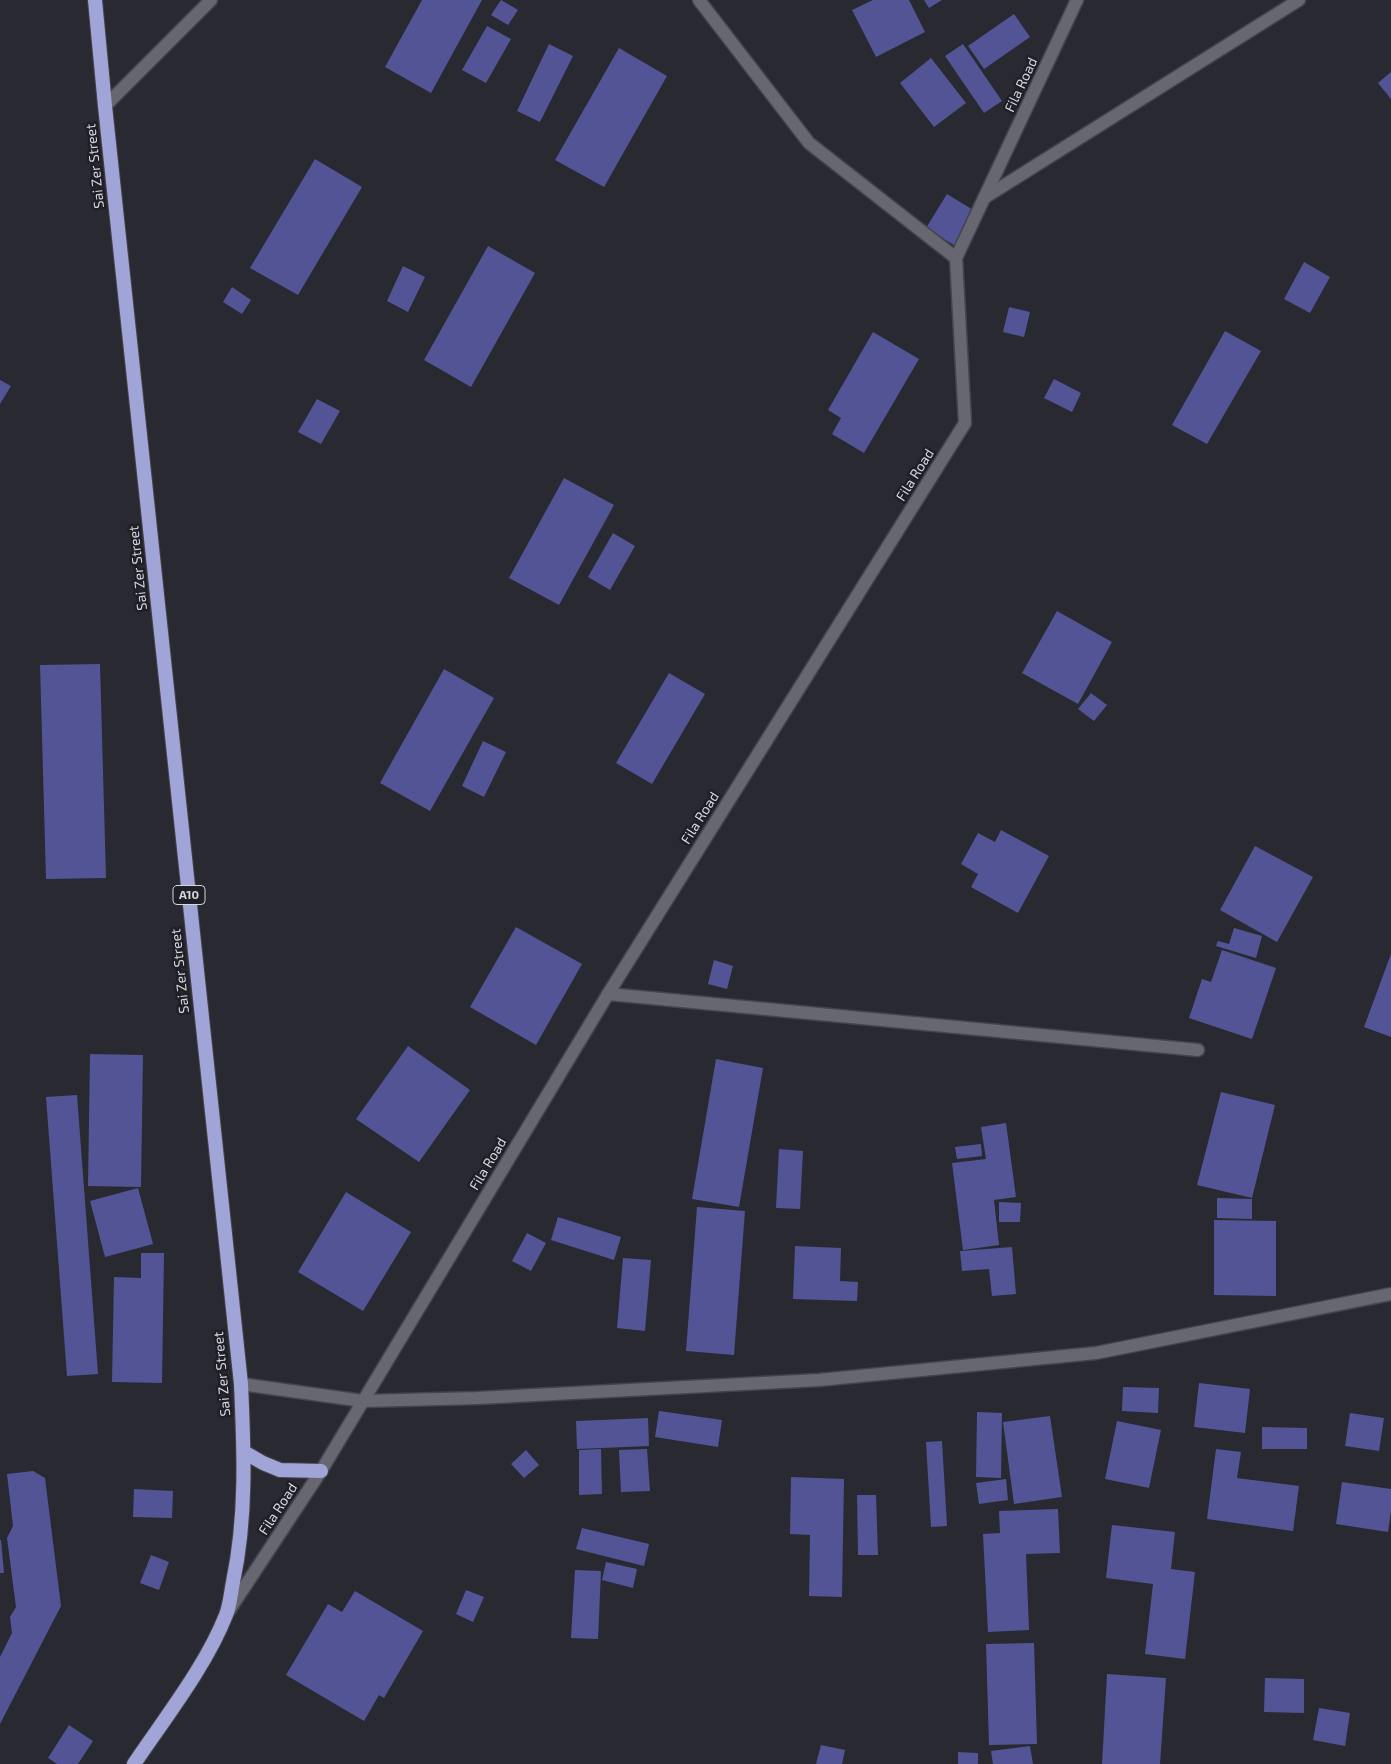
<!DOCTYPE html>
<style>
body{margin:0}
canvas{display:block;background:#282931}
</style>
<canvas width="1391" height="1764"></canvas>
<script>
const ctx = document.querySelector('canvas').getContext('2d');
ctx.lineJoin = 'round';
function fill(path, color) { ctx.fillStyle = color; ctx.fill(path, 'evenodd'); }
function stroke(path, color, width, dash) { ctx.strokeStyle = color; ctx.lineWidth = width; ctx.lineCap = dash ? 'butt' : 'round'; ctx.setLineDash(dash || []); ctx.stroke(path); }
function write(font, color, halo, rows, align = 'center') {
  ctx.font = font + ' "Exo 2",sans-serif'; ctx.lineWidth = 5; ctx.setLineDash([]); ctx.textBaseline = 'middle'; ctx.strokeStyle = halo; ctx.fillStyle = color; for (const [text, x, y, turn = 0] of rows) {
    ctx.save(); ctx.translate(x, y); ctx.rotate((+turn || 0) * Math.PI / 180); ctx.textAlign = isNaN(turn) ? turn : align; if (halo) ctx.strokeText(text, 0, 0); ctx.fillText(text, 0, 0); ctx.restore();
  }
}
const building = new Path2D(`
 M 422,0 L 482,0 L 431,93 L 385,67 Z
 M 501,0 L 518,10 L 508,25 L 491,15 Z
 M 873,0 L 909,0 L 925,32 L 876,57 L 852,10 Z
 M 924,0 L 942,0 L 929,8 Z
 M 1014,14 L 1030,37 L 984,69 L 968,46 Z
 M 487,26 L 511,39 L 486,83 L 462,70 Z
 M 549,44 L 573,56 L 540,122 L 517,111 Z
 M 963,44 L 1002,101 L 984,113 L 945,56 Z
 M 619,48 L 667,76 L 604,187 L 555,160 Z
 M 931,58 L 966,103 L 934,127 L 900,83 Z
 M 1391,72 L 1391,99 L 1378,83 Z
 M 315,159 L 362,187 L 298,295 L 250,268 Z
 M 947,194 L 983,216 L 962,250 L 926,228 Z
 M 488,246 L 535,273 L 471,387 L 424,360 Z
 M 1304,262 L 1330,277 L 1310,313 L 1284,299 Z
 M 403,266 L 425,277 L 408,312 L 387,301 Z
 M 232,287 L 251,300 L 242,314 L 223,302 Z
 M 1009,307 L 1030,312 L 1024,337 L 1003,332 Z
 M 1225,331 L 1261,351 L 1207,444 L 1172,425 Z
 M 873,332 L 919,359 L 864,453 L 832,434 L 841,418 L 828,410 Z
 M 1054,379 L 1081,393 L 1072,412 L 1044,398 Z
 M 0,380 L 11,386 L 0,404 Z
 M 317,399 L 340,411 L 321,444 L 298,432 Z
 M 564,478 L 614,505 L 559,605 L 509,578 Z
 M 613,533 L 635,546 L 610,590 L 588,577 Z
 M 1057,611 L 1112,642 L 1078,704 L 1022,673 Z
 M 100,664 L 106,878 L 46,879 L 40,665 Z
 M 444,669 L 494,698 L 430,811 L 380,783 Z
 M 669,673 L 705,694 L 652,784 L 616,763 Z
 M 1091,693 L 1107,705 L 1094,721 L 1078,709 Z
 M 483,741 L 506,752 L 484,797 L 462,786 Z
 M 1001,830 L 1049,856 L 1018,913 L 971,887 L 978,874 L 961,864 L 978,833 L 995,842 Z
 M 1255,846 L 1313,877 L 1277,942 L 1220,910 Z
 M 516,927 L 582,964 L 536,1045 L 470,1007 Z
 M 1234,928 L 1262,936 L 1256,958 L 1216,946 L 1218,941 L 1229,944 Z
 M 1222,950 L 1276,968 L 1252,1039 L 1189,1018 L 1202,979 L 1211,982 Z
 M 1391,954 L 1391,1037 L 1364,1027 Z
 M 714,960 L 733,966 L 727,989 L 708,984 Z
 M 408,1046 L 470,1090 L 419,1162 L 356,1119 Z
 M 90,1054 L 143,1055 L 141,1187 L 88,1186 Z
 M 716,1059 L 763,1068 L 739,1207 L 692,1199 Z
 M 1221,1092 L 1275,1105 L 1252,1198 L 1197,1185 Z
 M 77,1095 L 98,1374 L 67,1376 L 46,1097 Z
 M 1006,1123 L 1016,1197 L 994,1200 L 999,1245 L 963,1250 L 952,1163 L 986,1159 L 981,1127 Z
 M 981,1144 L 982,1156 L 957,1159 L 955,1147 Z
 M 779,1149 L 803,1151 L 800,1209 L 776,1208 Z
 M 138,1188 L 153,1244 L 105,1257 L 90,1201 Z
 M 346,1192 L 411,1232 L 363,1311 L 298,1272 Z
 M 1217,1198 L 1252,1199 L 1252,1219 L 1217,1218 Z
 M 999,1202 L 1021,1203 L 1020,1222 L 999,1222 Z
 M 697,1207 L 745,1211 L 734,1355 L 686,1351 Z
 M 558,1217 L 621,1237 L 614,1260 L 551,1240 Z
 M 1214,1220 L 1276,1221 L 1276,1296 L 1214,1295 Z
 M 527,1233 L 546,1243 L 531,1271 L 512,1261 Z
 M 795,1246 L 841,1248 L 840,1281 L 858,1282 L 857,1301 L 793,1299 Z
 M 1012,1247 L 1016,1294 L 992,1296 L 989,1269 L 962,1271 L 960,1251 Z
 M 141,1253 L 164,1253 L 162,1383 L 112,1382 L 114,1277 L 141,1278 Z
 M 623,1258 L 651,1260 L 645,1331 L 617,1328 Z
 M 1199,1383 L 1250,1389 L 1245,1433 L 1194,1427 Z
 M 1123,1387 L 1159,1388 L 1158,1413 L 1122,1411 Z
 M 659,1411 L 722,1420 L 718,1447 L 655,1437 Z
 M 977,1412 L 1002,1413 L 1001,1478 L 976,1477 Z
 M 1350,1413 L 1384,1418 L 1379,1451 L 1345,1446 Z
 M 1050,1416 L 1062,1497 L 1014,1504 L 1003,1422 Z
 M 648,1418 L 649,1446 L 577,1449 L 576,1421 Z
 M 1117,1421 L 1161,1430 L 1149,1488 L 1105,1479 Z
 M 1262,1427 L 1307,1428 L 1307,1449 L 1262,1449 Z
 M 942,1441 L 947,1526 L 931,1527 L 926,1442 Z
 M 601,1449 L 602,1494 L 579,1495 L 579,1450 Z
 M 647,1449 L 650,1491 L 621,1492 L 619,1450 Z
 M 1216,1449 L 1241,1452 L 1237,1478 L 1299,1486 L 1293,1531 L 1207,1519 Z
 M 526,1450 L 539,1465 L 524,1478 L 511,1464 Z
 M 33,1471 L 45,1478 L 61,1606 L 0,1724 L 0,1657 L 12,1633 L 10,1617 L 16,1607 L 7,1538 L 13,1526 L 7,1474 Z
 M 791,1477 L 844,1479 L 842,1597 L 809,1596 L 810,1535 L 790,1534 Z
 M 1006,1479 L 1008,1500 L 979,1504 L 976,1483 Z
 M 1342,1482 L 1391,1489 L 1391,1511 L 1388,1532 L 1336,1524 Z
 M 134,1489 L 173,1491 L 172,1518 L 133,1517 Z
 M 857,1495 L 876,1495 L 878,1555 L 858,1555 Z
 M 1058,1509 L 1060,1553 L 1026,1554 L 1029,1630 L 988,1632 L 983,1534 L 1000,1533 L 999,1511 Z
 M 1112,1525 L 1175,1532 L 1171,1569 L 1195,1572 L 1185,1659 L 1145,1654 L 1153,1584 L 1106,1578 Z
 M 582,1528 L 649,1544 L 644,1566 L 576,1549 Z
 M 0,1540 L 1,1540 L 4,1573 L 0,1573 Z
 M 151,1555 L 169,1562 L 159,1590 L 140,1583 Z
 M 606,1562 L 637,1569 L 633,1588 L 602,1580 Z
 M 575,1570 L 601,1571 L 598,1639 L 571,1638 Z
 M 466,1590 L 484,1597 L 473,1622 L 456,1614 Z
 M 355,1591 L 423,1631 L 384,1698 L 379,1695 L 364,1721 L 286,1675 L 328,1604 L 342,1612 Z
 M 1034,1643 L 1037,1744 L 989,1745 L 986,1644 Z
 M 1107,1674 L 1166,1678 L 1160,1764 L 1102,1764 Z
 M 1265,1678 L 1304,1679 L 1304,1713 L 1264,1712 Z
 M 1319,1708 L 1350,1713 L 1345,1746 L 1313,1740 Z
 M 69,1725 L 93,1741 L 78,1764 L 57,1764 L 48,1758 Z
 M 821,1745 L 845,1750 L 842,1764 L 816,1764 Z
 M 1030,1746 L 1033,1764 L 993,1764 L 991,1751 Z
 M 958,1752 L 978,1753 L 978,1764 L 958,1764 Z`);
const minor = new Path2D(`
 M 699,0 L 809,143 L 956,258
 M 105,106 L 211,0
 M 984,198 L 1299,0
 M 608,994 L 1198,1050
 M 241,1384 L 363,1401 L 478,1398 L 819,1380 L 1096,1353 L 1391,1294`);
const tertiary = new Path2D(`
 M 228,1612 L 321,1471 L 608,994 L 965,423 L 956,258 L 1077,0`);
const trunk = new Path2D(`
 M 95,0 L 105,106 L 241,1384 C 244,1450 247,1516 233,1582 C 231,1592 230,1605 226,1615 C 206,1666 165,1718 134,1764
 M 244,1452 L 263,1463 L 280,1470 L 321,1471`);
const shields = [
 [189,895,32]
];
const shieldNames = [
 ["A10",189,895]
];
const streetNames = [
 ["Fila Road",1021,85,-65],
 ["Sai Zer Street",95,166,-96],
 ["Fila Road",915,475,-58],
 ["Sai Zer Street",138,568,-96],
 ["Fila Road",700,818,-58],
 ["Sai Zer Street",180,971,-96],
 ["Fila Road",488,1164,-59],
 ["Sai Zer Street",222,1374,-95],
 ["Fila Road",278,1509,-57]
];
fill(building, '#525495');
stroke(minor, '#44444c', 15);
stroke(tertiary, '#44444c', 15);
stroke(trunk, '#44444c', 16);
stroke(minor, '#666771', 12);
stroke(tertiary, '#666771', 12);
stroke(trunk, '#a1a4d6', 14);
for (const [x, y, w] of shields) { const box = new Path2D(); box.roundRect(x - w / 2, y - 9.5, w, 19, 4); ctx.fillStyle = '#1e1f27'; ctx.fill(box); stroke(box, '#d6d7dd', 1); }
write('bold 12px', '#d6d7dd', null, shieldNames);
write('14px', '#d6d7dd', '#1e1f27', streetNames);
</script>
